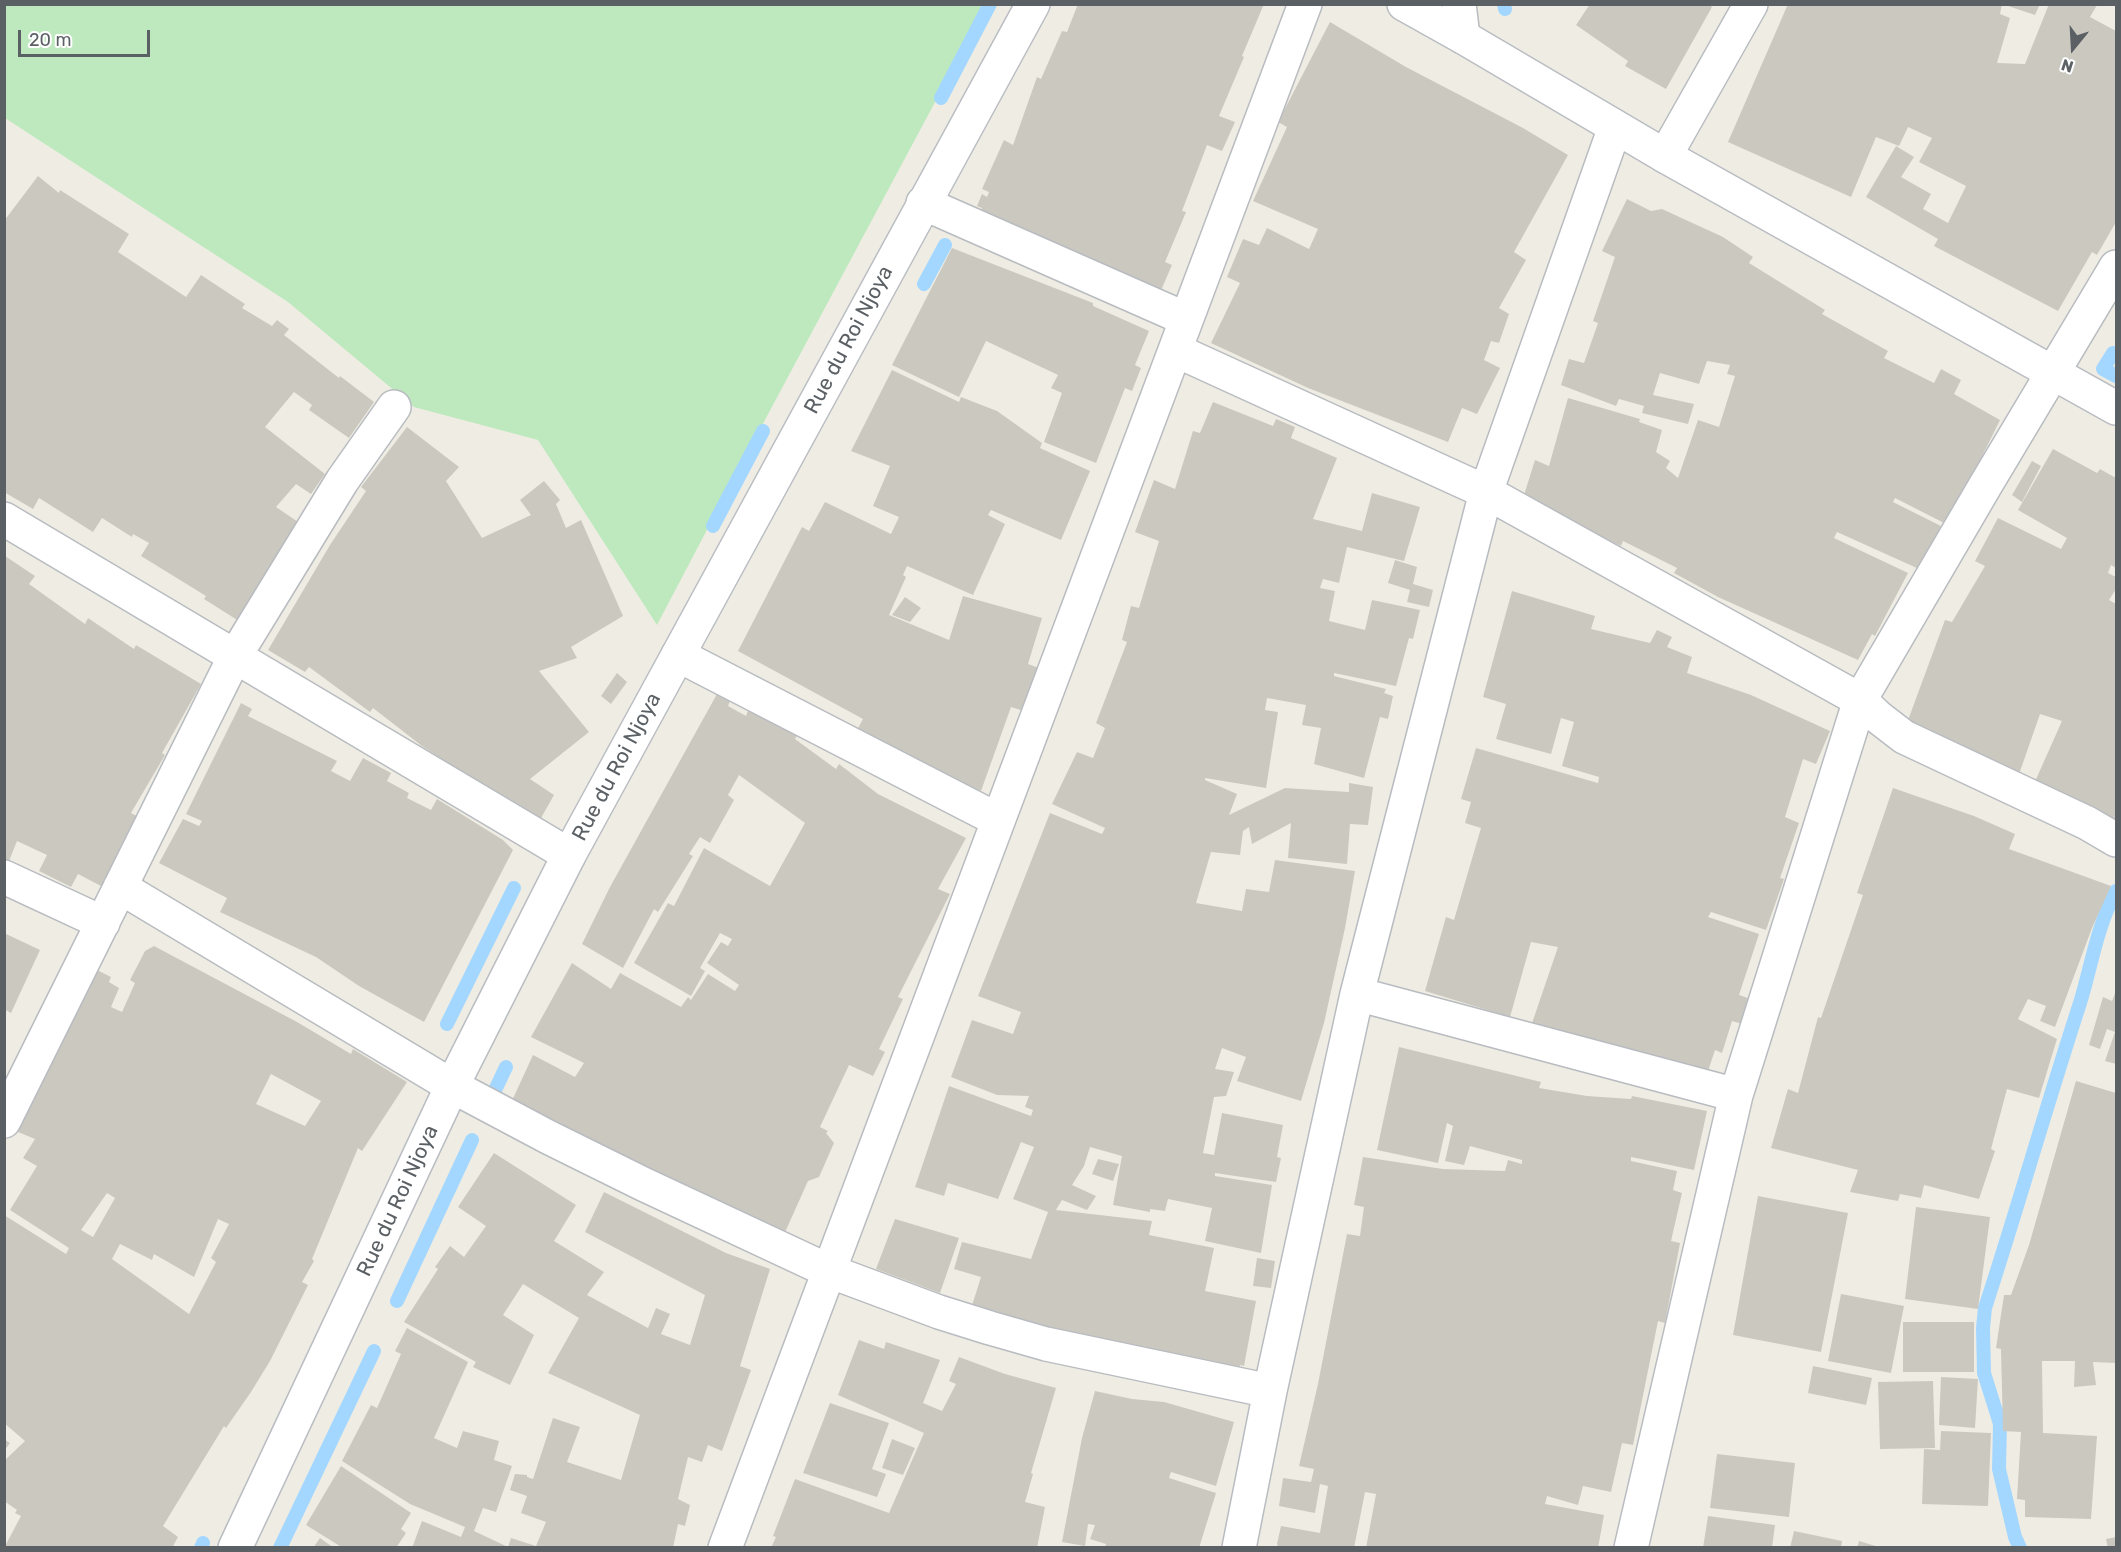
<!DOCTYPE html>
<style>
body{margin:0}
#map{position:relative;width:2121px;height:1552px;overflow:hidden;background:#efede3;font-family:Rubik,sans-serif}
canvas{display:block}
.frame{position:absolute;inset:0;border:6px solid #5b6065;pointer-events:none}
.north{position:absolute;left:2043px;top:18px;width:60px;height:60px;-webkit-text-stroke:4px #fff;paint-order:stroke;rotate:198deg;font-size:16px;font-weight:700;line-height:24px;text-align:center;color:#5b6065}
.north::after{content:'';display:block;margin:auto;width:21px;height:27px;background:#5b6065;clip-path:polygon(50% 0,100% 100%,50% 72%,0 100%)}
.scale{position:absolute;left:18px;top:30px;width:132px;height:27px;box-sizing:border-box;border:3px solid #5b6065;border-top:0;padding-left:8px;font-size:18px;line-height:21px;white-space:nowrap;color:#5b6065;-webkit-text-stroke:4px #fff;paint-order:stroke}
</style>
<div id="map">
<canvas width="2121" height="1552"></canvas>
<div class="frame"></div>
<div class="north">N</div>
<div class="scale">20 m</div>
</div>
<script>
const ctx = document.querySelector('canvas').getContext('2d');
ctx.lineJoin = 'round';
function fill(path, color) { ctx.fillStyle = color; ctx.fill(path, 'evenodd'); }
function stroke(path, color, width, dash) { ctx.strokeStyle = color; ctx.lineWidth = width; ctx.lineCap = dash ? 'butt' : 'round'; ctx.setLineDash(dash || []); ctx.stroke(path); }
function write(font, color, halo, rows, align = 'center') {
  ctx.font = font + ' Rubik,sans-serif'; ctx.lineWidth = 4.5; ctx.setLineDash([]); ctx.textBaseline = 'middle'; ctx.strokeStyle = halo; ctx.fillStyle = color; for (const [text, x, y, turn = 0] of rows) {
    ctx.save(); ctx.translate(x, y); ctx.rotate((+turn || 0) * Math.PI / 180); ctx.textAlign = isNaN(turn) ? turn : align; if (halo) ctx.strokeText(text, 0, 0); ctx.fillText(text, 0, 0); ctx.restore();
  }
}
const green = new Path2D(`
 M 4,5 L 987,5 L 751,446 L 657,625 L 538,440 L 414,407 L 288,302 L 5,118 Z`);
const stream = new Path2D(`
 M 1504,4 L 1505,9
 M 941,98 L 990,4
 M 924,284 L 945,245
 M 2113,353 L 2103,369 L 2116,376
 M 713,526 L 763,431
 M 447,1024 L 514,888
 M 488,1105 L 506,1067
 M 397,1301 L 472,1140
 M 201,1548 L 203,1543
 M 280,1548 L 374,1351
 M 2020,1548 L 2015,1537 L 1999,1469 L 2000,1424 L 1984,1373 L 1983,1328 L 1985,1308 C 2018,1207 2047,1104 2080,1003 C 2092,964 2096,929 2116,891`);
const building = new Path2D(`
 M 1078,4 L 1264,4 L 1242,56 L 1244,57 L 1219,116 L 1235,122 L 1222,151 L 1207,145 L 1182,211 L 1186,212 L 1165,262 L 1172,265 L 1159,295 L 980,213 L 982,208 L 977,206 L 982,194 L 987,197 L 989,192 L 982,189 L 1004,140 L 1013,145 L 1037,77 L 1041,79 L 1062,31 L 1067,32 Z
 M 1590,4 L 1708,4 L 1712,7 L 1666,89 L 1625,66 L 1628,61 L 1576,25 Z
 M 1788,4 L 2002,4 L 2000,14 L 2010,18 L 1997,63 L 2025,64 L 2049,4 L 2097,5 L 2090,17 L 2116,31 L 2116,222 L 2097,255 L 2092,252 L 2058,311 L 1934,246 L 1938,239 L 1866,197 L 1896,146 L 1914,157 L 1901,177 L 1931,194 L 1923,209 L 1948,223 L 1966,186 L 1919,162 L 1932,138 L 1908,127 L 1899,146 L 1876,137 L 1851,197 L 1728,142 Z
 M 2002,4 L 2040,4 L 2035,15 Z
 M 1330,22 L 1406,67 L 1523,128 L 1568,155 L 1514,252 L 1526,260 L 1499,308 L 1509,314 L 1499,343 L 1491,341 L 1484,360 L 1500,368 L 1477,414 L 1462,408 L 1448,442 L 1308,388 L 1211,343 L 1240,283 L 1227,277 L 1243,239 L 1259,245 L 1267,228 L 1309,249 L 1318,229 L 1253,201 L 1287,127 L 1278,122 Z
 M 38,176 L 59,193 L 60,190 L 129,234 L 118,252 L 186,297 L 201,275 L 245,304 L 242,308 L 272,326 L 277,320 L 289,329 L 284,335 L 339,378 L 340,376 L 374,402 L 349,438 L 309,410 L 312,405 L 294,392 L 265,427 L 325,474 L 311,494 L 296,484 L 276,507 L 304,526 L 242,623 L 204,599 L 206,596 L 141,556 L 149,543 L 133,534 L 132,537 L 102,518 L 93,532 L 39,498 L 33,509 L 4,492 L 4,221 Z
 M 1627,199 L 1651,211 L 1662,209 L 1723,237 L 1753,257 L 1749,263 L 1825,310 L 1822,314 L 1888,351 L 1884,358 L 1934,383 L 1941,369 L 1961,380 L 1954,394 L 2000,420 L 1948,525 L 1895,498 L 1893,502 L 1941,526 L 1919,569 L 1837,532 L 1834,538 L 1908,573 L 1875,636 L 1872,634 L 1858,660 L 1718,597 L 1674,573 L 1677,568 L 1623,541 L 1621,546 L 1539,510 L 1524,495 L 1535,460 L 1549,466 L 1568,398 L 1640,419 L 1639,422 L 1662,430 L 1656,452 L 1670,461 L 1666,468 L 1678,478 L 1698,420 L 1719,427 L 1735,376 L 1727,374 L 1730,365 L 1707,361 L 1699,384 L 1660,373 L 1653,395 L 1694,404 L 1688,424 L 1642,413 L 1644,406 L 1619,399 L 1616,406 L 1561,385 L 1569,359 L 1584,363 L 1598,323 L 1593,321 L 1615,257 L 1602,251 Z
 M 952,248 L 1093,303 L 1093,306 L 1149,331 L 1135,365 L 1141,368 L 1132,391 L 1125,388 L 1096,463 L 1044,442 L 1062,393 L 1051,388 L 1058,375 L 986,341 L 959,397 L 892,365 Z
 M 892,370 L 959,402 L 961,397 L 997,411 L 1042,443 L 1040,448 L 1090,471 L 1061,540 L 991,510 L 988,515 L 1005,524 L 973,595 L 907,566 L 903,575 L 906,577 L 889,615 L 949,640 L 963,596 L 1042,618 L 1028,664 L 1047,671 L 1030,713 L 1011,707 L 981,791 L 909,763 L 856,732 L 863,719 L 738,651 L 802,527 L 809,531 L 825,502 L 891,534 L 899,517 L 873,506 L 890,466 L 851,451 Z
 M 1213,402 L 1273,426 L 1276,419 L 1295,427 L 1291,438 L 1337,458 L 1313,519 L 1362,531 L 1372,493 L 1420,507 L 1404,561 L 1347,547 L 1339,583 L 1323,579 L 1320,588 L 1335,591 L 1329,621 L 1365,630 L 1372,600 L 1420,610 L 1413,639 L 1409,638 L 1396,686 L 1334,673 L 1334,676 L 1386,689 L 1384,693 L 1393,696 L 1388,719 L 1380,717 L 1364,778 L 1314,764 L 1321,728 L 1302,725 L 1306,705 L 1267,698 L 1265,710 L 1278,712 L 1266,788 L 1205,778 L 1205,780 L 1237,794 L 1229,815 L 1285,788 L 1349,792 L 1349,783 L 1373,787 L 1368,825 L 1350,824 L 1347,864 L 1288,858 L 1291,823 L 1252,844 L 1249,827 L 1243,831 L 1240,855 L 1211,852 L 1196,903 L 1242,911 L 1246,889 L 1269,892 L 1275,860 L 1355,871 L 1345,928 L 1324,1023 L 1301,1101 L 1237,1081 L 1246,1057 L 1222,1048 L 1215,1069 L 1234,1072 L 1226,1096 L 1214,1097 L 1203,1153 L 1214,1155 L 1222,1113 L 1283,1125 L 1277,1157 L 1281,1158 L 1276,1182 L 1215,1173 L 1215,1176 L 1272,1185 L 1261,1253 L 1205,1241 L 1212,1208 L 1168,1199 L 1165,1211 L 1150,1209 L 1150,1212 L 1113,1205 L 1122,1156 L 1090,1147 L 1084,1166 L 1072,1185 L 1096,1196 L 1087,1210 L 1062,1200 L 1056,1210 L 1152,1221 L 1149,1235 L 1214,1248 L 1205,1291 L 1256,1301 L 1244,1366 L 1240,1365 L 1239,1372 L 1145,1354 L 1146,1347 L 1015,1326 L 969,1315 L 981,1277 L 954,1269 L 962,1242 L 1031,1259 L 1048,1212 L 1013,1199 L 1034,1147 L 1021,1142 L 998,1199 L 948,1183 L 944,1196 L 915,1187 L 949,1086 L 1031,1116 L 1033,1110 L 1025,1107 L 1029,1096 L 997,1095 L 951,1077 L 972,1020 L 1013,1034 L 1021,1012 L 978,996 L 1050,813 L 1102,834 L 1105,828 L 1052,804 L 1077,752 L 1093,758 L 1105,728 L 1096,723 L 1127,642 L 1122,640 L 1131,606 L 1139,608 L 1159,541 L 1135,532 L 1154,480 L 1175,489 L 1193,431 L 1200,433 Z
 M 407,427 L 459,467 L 446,481 L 482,538 L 531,515 L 520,500 L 544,481 L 560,500 L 556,504 L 566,528 L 581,520 L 623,616 L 571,647 L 577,658 L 539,671 L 589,732 L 530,779 L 554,795 L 541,818 L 484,784 L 482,786 L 422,746 L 373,708 L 370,712 L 309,667 L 305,672 L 268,650 L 330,545 L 366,491 L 361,487 Z
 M 2053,449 L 2097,473 L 2100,469 L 2116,478 L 2116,568 L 2111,565 L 2108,573 L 2116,577 L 2116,589 L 2109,600 L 2116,604 L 2116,822 L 2033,786 L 2062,721 L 2040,714 L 2017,780 L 1904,731 L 1945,620 L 1952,622 L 1985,566 L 1975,561 L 1998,518 L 2061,549 L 2067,538 L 2018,510 Z
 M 2032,461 L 2041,466 L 2022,502 L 2012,495 Z
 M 5,556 L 35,576 L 29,584 L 85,624 L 88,618 L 134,649 L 136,645 L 201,684 L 162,753 L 165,755 L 131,813 L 141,818 L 103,887 L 78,874 L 71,887 L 39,871 L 47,855 L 17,841 L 9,861 L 5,860 Z
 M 1395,560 L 1417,567 L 1413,584 L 1433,590 L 1429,607 L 1407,602 L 1410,590 L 1388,583 Z
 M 1512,591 L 1595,616 L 1591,629 L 1650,643 L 1657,630 L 1672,637 L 1667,647 L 1692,657 L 1687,673 L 1751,695 L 1830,731 L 1816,764 L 1803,759 L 1785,817 L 1799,823 L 1780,878 L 1784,879 L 1766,930 L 1711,912 L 1708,917 L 1759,934 L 1739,995 L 1757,1001 L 1749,1026 L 1732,1021 L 1722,1053 L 1715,1050 L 1706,1077 L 1530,1029 L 1558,947 L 1531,942 L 1510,1017 L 1425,991 L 1446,917 L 1454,920 L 1481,828 L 1465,823 L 1471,802 L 1461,799 L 1476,748 L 1598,783 L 1599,777 L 1562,766 L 1574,722 L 1561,718 L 1551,754 L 1496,739 L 1506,704 L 1483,697 Z
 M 905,597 L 921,608 L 910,622 L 892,615 Z
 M 617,673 L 627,682 L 611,704 L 601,696 Z
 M 717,694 L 730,701 L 728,706 L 746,716 L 749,708 L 798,734 L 795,739 L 836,769 L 839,764 L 878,794 L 966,838 L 938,889 L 950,894 L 898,997 L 903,999 L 879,1049 L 885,1052 L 873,1076 L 849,1065 L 820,1127 L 828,1131 L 826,1133 L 834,1143 L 819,1177 L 808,1181 L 782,1239 L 510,1105 L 533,1055 L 575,1077 L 584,1063 L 531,1037 L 572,963 L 611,989 L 620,973 L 681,1007 L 688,997 L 691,1000 L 708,974 L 735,991 L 739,985 L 707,963 L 721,942 L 728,946 L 732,939 L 720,933 L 700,968 L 705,971 L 691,996 L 634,963 L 668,903 L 674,906 L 704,848 L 770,886 L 805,823 L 739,775 L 728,795 L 734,800 L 710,843 L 700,837 L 689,854 L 693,856 L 658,912 L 654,909 L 623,968 L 582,944 L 610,887 Z
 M 241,703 L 252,709 L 248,716 L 337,761 L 331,771 L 350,781 L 363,758 L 391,773 L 387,781 L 409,793 L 407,798 L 431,810 L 437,799 L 503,840 L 513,850 L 424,1022 L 359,986 L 316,957 L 220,912 L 227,898 L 159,863 L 183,819 L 199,826 L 202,821 L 186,814 Z
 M 1893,788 L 1974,816 L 2015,834 L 2009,849 L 2111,886 L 2092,928 L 2055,1027 L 2040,1021 L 2046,1006 L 2028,999 L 2018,1019 L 2057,1039 L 2039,1098 L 2007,1089 L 1991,1149 L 1995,1151 L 1979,1199 L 1924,1185 L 1921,1198 L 1900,1194 L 1898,1201 L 1850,1192 L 1858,1170 L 1771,1148 L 1788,1089 L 1798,1093 L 1818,1017 L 1821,1018 L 1863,895 L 1857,893 Z
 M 4,933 L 40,950 L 11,1013 L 4,1009 Z
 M 154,946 L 297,1022 L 351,1054 L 353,1049 L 407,1082 L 362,1151 L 358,1148 L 312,1259 L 314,1261 L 302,1282 L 308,1285 L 270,1361 L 251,1392 L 226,1428 L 224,1426 L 163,1526 L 178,1537 L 172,1548 L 4,1548 L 21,1516 L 15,1513 L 17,1510 L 4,1501 L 4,1461 L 25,1441 L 4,1423 L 4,1215 L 66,1254 L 69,1248 L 10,1210 L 37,1166 L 23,1158 L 35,1139 L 18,1132 L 51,1058 L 54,1059 L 97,970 L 111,977 L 109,982 L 119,988 L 111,1007 L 122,1012 L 135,983 L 130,980 L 145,951 ZM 271,1074 L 321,1101 L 305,1126 L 256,1104 ZM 107,1193 L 115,1198 L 93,1237 L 81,1230 ZM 218,1219 L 229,1224 L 211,1258 L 216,1262 L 189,1314 L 112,1259 L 120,1244 L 152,1260 L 154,1254 L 194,1277 Z
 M 2116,991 L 2116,1064 L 2105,1061 L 2115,1032 L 2107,1029 L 2100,1049 L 2089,1045 L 2103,997 L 2112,1001 Z
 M 1399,1047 L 1541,1082 L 1539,1088 L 1587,1096 L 1631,1099 L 1632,1096 L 1707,1111 L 1694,1170 L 1631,1157 L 1631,1161 L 1677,1171 L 1673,1190 L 1682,1193 L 1671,1241 L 1680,1243 L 1665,1323 L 1658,1321 L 1633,1445 L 1622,1443 L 1611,1492 L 1583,1486 L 1578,1505 L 1547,1496 L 1545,1504 L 1604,1515 L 1598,1548 L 1366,1548 L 1376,1494 L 1365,1492 L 1354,1548 L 1279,1548 L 1277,1544 L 1281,1526 L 1320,1533 L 1328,1486 L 1320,1484 L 1315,1513 L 1279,1506 L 1283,1478 L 1311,1482 L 1314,1469 L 1299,1466 L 1318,1384 L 1347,1234 L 1360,1236 L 1364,1207 L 1354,1205 L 1363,1157 L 1443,1169 L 1505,1171 L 1508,1160 L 1522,1164 L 1522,1160 L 1470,1146 L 1464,1165 L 1445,1161 L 1453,1126 L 1447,1123 L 1438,1163 L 1377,1150 Z
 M 2076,1081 L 2116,1093 L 2116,1363 L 2093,1362 L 2096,1385 L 2074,1387 L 2075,1361 L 2042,1361 L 2043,1433 L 2097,1436 L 2091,1519 L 2025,1517 L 2025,1500 L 2017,1499 L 2021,1432 L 2003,1431 L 2001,1349 L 1996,1348 L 2004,1295 L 2011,1295 L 2029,1245 Z
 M 494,1153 L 576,1205 L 554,1241 L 604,1272 L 587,1295 L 648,1328 L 656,1308 L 670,1314 L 661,1334 L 690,1345 L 705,1295 L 585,1232 L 604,1192 L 726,1253 L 770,1269 L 740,1366 L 751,1370 L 722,1451 L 708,1445 L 702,1462 L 688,1457 L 678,1499 L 690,1505 L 685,1526 L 678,1524 L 673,1548 L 412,1548 L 422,1521 L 461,1537 L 465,1527 L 410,1504 L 342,1461 L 371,1405 L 377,1408 L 401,1354 L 395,1351 L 407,1328 L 468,1362 L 434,1438 L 457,1448 L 463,1431 L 499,1441 L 494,1460 L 512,1466 L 496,1512 L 483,1508 L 474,1531 L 508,1547 L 511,1538 L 536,1546 L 546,1522 L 521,1513 L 527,1496 L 510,1490 L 515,1474 L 527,1475 L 527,1477 L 533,1479 L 553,1418 L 580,1427 L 567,1462 L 621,1480 L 640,1415 L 548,1373 L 579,1318 L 523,1284 L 503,1315 L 534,1335 L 510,1385 L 473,1367 L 476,1362 L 404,1322 L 438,1269 L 435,1267 L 450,1246 L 464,1257 L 486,1226 L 458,1207 Z
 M 1098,1159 L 1119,1164 L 1113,1181 L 1092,1174 Z
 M 1758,1196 L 1848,1213 L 1821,1352 L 1733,1335 Z
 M 1916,1207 L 1990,1217 L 1978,1309 L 1905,1299 Z
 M 895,1219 L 959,1238 L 940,1293 L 876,1269 Z
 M 1257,1258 L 1275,1261 L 1271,1288 L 1253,1286 Z
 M 1841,1294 L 1904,1306 L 1891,1373 L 1828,1361 Z
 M 1903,1322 L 1974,1322 L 1974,1372 L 1903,1372 Z
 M 859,1340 L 884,1349 L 886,1342 L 940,1360 L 923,1403 L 942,1411 L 956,1384 L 949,1381 L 959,1357 L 1005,1374 L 1056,1388 L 1031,1473 L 1033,1474 L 1025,1502 L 1045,1507 L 1037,1548 L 771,1548 L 776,1537 L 773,1536 L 795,1479 L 889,1513 L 924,1433 L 838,1395 Z
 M 1813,1366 L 1872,1378 L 1866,1405 L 1808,1393 Z
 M 1941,1377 L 1978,1379 L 1975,1428 L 1939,1425 Z
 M 1933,1381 L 1935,1448 L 1880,1449 L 1878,1382 Z
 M 1095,1391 L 1132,1399 L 1164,1402 L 1234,1422 L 1216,1486 L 1171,1472 L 1169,1478 L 1216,1493 L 1199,1548 L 1105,1548 L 1106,1544 L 1090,1539 L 1095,1525 L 1088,1524 L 1085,1546 L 1062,1542 L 1082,1438 Z
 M 830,1403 L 889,1423 L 872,1469 L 886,1474 L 877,1497 L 803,1473 Z
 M 1941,1431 L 1991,1433 L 1988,1506 L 1922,1504 L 1924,1449 L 1940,1450 Z
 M 4,1439 L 10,1443 L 4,1451 Z
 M 892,1439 L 915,1448 L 903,1475 L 882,1468 Z
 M 1717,1454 L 1795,1463 L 1789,1517 L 1710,1508 Z
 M 341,1466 L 411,1513 L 401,1529 L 406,1533 L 396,1548 L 343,1548 L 306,1525 Z
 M 1708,1516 L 1775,1525 L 1772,1548 L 1703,1548 Z
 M 1794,1531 L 1842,1541 L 1841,1548 L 1790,1548 Z
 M 2116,1537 L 2116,1548 L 2108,1548 L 2106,1539 Z
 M 320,1538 L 334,1548 L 313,1548 Z
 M 1859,1541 L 1879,1547 L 1879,1548 L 1857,1548 Z`);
const minor = new Path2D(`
 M 1459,4 L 1463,37
 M 1665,156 L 1751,4
 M 923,203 L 1186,319
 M 1175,350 L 1486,492 L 1860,700 L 1878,717 L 1904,737 L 2087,823 L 2116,840
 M 4,519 L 569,855
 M 678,655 L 998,820
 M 4,877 L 103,923
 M 120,887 L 452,1086 L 548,1137 L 643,1184 L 829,1271 L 939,1312 L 990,1328 L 1046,1344 L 1270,1391
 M 1357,994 L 1736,1095
 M 4,1121 L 235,656 L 342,481 L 394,407
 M 725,1548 L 1305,4
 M 1239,1548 L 1270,1391 L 1357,994 L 1486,492 L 1615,127
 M 1631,1548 L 1736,1095 L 1860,700 L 1985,486 L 2116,267`);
const secondary = new Path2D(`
 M 1404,4 L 1463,37 L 1665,156 L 2116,408
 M 235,1548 L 452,1086 L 569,855 L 1033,4`);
const streetNames = [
 ["Rue du Roi Njoya",849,340,-62],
 ["Rue du Roi Njoya",617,767,-62],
 ["Rue du Roi Njoya",398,1201,-65]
];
fill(green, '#bee9be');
stroke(stream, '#a4d7ff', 14);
fill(building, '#cbc8c0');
stroke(minor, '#b8bcc1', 36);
stroke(secondary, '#b9bdc3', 36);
stroke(minor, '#fff', 33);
stroke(secondary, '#fff', 33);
write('21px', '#5b6065', '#fff', streetNames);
</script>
